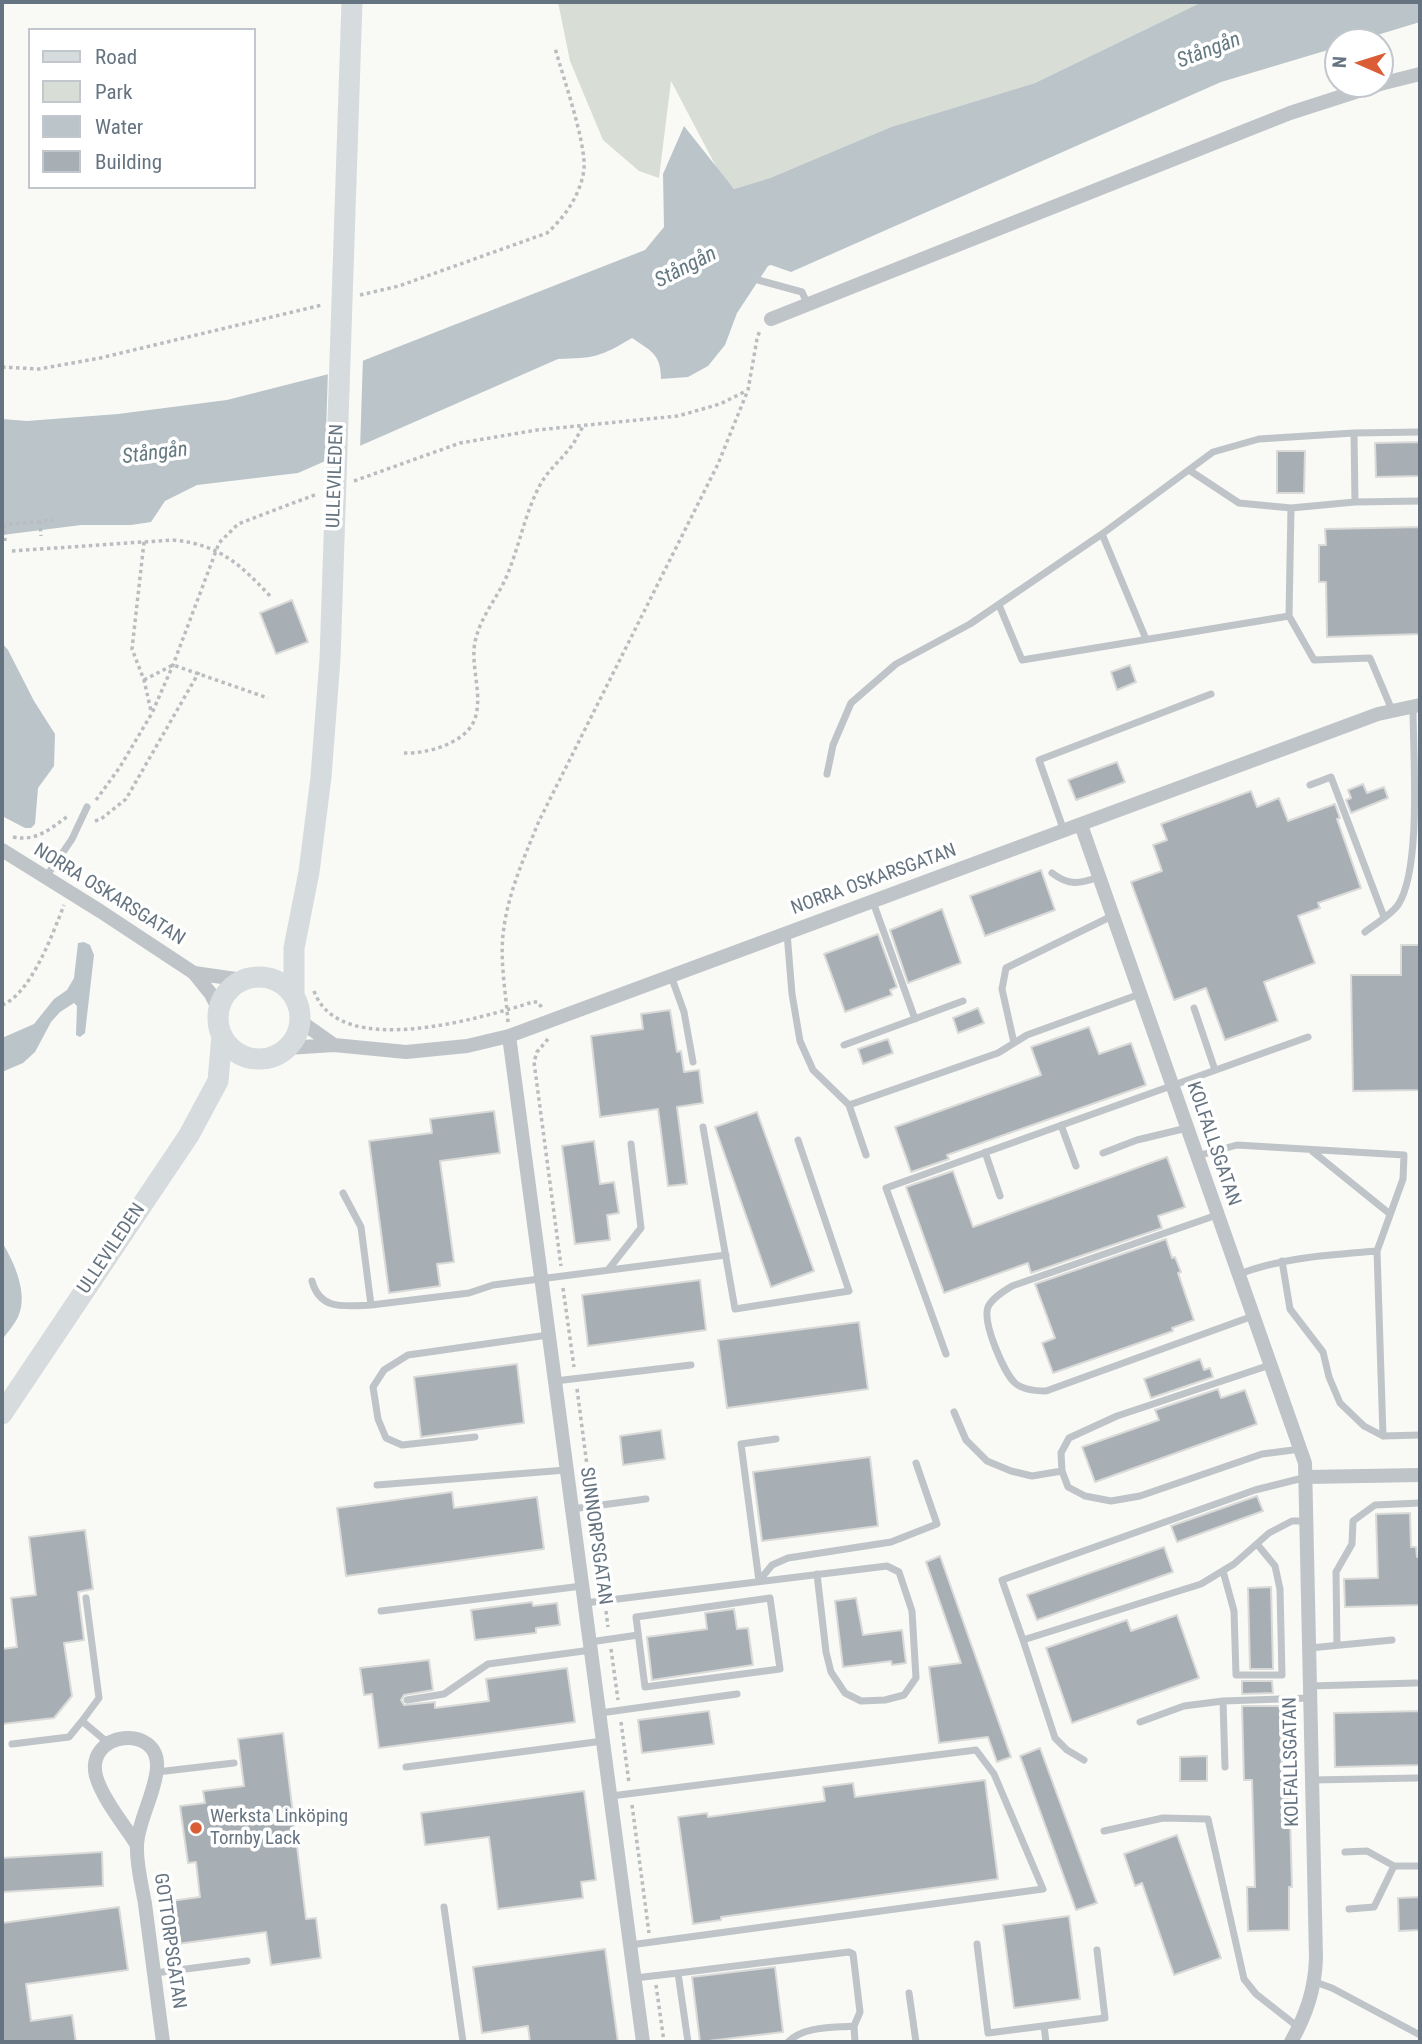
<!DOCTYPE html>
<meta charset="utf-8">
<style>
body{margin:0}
#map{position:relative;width:1422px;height:2044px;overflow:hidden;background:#f9f9f6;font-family:"Roboto Condensed",sans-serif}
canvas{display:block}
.frame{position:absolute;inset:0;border:4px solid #657480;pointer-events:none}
.legend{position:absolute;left:28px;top:28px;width:228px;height:161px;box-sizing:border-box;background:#fff;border:2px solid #c1c7cc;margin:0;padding:9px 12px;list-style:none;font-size:21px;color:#657480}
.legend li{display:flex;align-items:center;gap:14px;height:35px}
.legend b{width:35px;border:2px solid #c1c7cc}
.north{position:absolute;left:1324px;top:28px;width:70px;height:70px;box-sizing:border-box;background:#fff;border:2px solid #c1c7cc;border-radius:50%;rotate:273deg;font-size:19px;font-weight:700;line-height:28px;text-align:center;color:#657480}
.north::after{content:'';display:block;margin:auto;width:24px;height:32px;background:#da5d35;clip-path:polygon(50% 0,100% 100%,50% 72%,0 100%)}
</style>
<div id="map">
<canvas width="1422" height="2044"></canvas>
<div class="frame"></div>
<ul class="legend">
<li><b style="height:9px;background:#d6dbde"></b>Road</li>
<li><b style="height:19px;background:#d8ddd6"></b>Park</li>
<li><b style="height:19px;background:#bac4c9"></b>Water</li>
<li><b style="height:19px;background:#a7afb5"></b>Building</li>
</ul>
<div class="north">N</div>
</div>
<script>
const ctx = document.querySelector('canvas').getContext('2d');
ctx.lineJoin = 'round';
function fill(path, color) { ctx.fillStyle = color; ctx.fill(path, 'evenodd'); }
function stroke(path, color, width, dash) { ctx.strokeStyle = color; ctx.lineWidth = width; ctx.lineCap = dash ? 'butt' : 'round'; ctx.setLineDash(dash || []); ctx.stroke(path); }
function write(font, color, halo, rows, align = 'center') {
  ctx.font = font + ' "Roboto Condensed",sans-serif'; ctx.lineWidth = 7; ctx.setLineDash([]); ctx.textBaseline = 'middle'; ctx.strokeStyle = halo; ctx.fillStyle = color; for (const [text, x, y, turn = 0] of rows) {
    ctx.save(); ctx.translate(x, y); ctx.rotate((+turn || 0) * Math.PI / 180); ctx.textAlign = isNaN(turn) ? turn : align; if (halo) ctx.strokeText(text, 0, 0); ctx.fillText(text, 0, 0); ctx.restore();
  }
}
const green = new Path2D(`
 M 558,2 L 1202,2 L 1035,83 L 891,127 L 770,178 L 734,189 L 720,174 L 671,81 L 659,178 L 639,171 L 603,140 L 570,61 Z`);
const water = new Path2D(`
 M 1202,2 L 1420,2 L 1420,22 L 1354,42 L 1338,42 L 1338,47 L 1221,82 L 791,272 L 771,265 L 768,266 L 737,313 L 725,345 L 708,366 L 688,377 L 661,379 C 661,354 651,351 632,338 C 600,357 595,358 558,359 L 298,473 L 197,485 L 165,501 L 151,522 L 131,525 L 81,525 L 2,535 L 2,419 L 27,421 L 118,414 L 227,400 L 329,374 L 645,250 L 664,227 L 663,174 L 684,126 L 734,189 L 770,178 L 891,127 L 1035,83 Z
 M 2,643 L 8,650 L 34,701 L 55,734 L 54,766 L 38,788 L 35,824 L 31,828 L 25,828 L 2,816 Z
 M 84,942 L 90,945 L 94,955 L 85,1033 L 80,1037 L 76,1035 L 77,1006 L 74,1003 L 60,1012 L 51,1022 L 35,1052 L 23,1063 L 2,1072 L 2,1038 L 34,1024 L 54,999 L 67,990 L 74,978 L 78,943 Z
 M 2,1242 C 14,1262 29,1294 18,1317 C 14,1325 7,1333 2,1340 Z`);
const pier = new Path2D(`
 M 363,357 L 360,450 L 325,465 L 328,370 Z`);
const building = new Path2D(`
 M 1420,442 L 1420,476 L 1376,477 L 1375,443 Z
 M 1277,451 L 1305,451 L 1304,493 L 1277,493 Z
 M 1420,527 L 1420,634 L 1327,637 L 1326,582 L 1319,582 L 1319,545 L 1326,545 L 1325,529 Z
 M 292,600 L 308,642 L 276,654 L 260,613 Z
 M 1130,665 L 1136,682 L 1117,690 L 1111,672 Z
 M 1117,762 L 1125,782 L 1076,800 L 1068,780 Z
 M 1363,784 L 1367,793 L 1384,787 L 1388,798 L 1351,813 L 1346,800 L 1351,798 L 1348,790 Z
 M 1251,791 L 1257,807 L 1279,798 L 1288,821 L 1335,804 L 1340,818 L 1337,819 L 1361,888 L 1318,903 L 1320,908 L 1298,916 L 1315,963 L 1264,982 L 1278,1021 L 1225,1040 L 1206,988 L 1174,1000 L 1131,882 L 1162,871 L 1153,845 L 1167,840 L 1161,824 Z
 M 1041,870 L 1055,910 L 985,936 L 970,896 Z
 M 942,909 L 961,963 L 908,983 L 890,930 Z
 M 878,934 L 897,987 L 890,990 L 892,995 L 845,1012 L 824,954 Z
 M 1401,945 L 1420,945 L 1420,1090 L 1353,1091 L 1351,975 L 1401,975 Z
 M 978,1008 L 984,1023 L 958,1033 L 953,1018 Z
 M 670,1010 L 677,1052 L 681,1051 L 684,1072 L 699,1070 L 703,1103 L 677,1107 L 687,1184 L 668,1186 L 658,1109 L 600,1117 L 591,1036 L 643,1029 L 641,1014 Z
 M 1089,1027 L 1099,1054 L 1131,1043 L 1146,1085 L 947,1155 L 949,1159 L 911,1172 L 895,1127 L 1041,1075 L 1031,1047 Z
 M 888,1039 L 893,1053 L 863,1064 L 858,1049 Z
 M 494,1111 L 500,1153 L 440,1161 L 454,1262 L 437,1264 L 440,1286 L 389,1293 L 369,1141 L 432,1133 L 430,1119 Z
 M 757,1112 L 814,1271 L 771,1287 L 715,1127 Z
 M 594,1141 L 600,1184 L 614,1182 L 619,1213 L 607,1215 L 610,1240 L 575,1244 L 562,1146 Z
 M 1167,1157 L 1185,1207 L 1158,1216 L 1162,1228 L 1031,1273 L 1028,1263 L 944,1293 L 906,1187 L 953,1171 L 973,1227 Z
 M 1166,1239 L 1172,1258 L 1175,1257 L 1181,1272 L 1178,1273 L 1194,1320 L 1172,1328 L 1173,1331 L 1053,1373 L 1042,1343 L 1055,1338 L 1035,1284 Z
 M 700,1280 L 706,1330 L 588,1346 L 582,1295 Z
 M 859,1322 L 868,1389 L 727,1408 L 718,1340 Z
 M 1200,1359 L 1204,1370 L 1210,1368 L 1213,1377 L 1151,1398 L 1144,1379 Z
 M 517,1364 L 524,1423 L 421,1437 L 414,1377 Z
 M 1218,1389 L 1221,1398 L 1245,1390 L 1257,1424 L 1095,1482 L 1082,1447 L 1159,1420 L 1155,1410 Z
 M 661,1430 L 665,1459 L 623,1465 L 620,1436 Z
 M 870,1457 L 878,1526 L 762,1541 L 753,1472 Z
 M 452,1492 L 454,1508 L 537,1497 L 544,1549 L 346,1576 L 337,1508 Z
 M 1257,1496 L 1263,1511 L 1177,1542 L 1171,1526 Z
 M 1410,1513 L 1411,1547 L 1416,1547 L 1417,1557 L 1420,1557 L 1420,1605 L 1345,1607 L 1344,1579 L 1378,1578 L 1376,1514 Z
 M 85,1530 L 93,1589 L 78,1592 L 84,1640 L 64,1643 L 72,1696 L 54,1718 L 2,1724 L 2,1649 L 17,1647 L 11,1598 L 36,1595 L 29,1537 Z
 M 1164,1547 L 1173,1572 L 1037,1620 L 1027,1595 Z
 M 940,1556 L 1011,1757 L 997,1762 L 988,1737 L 939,1743 L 929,1667 L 961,1663 L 926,1562 Z
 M 1271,1587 L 1273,1669 L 1250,1669 L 1248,1588 Z
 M 856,1598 L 863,1635 L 902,1630 L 906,1663 L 892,1665 L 891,1661 L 843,1667 L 835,1601 Z
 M 532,1602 L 533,1606 L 557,1603 L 560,1625 L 536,1628 L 536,1633 L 475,1640 L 471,1610 Z
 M 734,1609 L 737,1629 L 748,1628 L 753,1665 L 652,1680 L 647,1637 L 707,1629 L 705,1613 Z
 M 1177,1615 L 1199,1678 L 1072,1723 L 1046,1648 L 1127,1620 L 1131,1631 Z
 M 429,1660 L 433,1690 L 404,1695 L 401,1700 L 404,1705 L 435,1702 L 435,1708 L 489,1701 L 486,1679 L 567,1668 L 575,1722 L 379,1748 L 372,1694 L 364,1695 L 360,1668 Z
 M 1242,1681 L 1272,1681 L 1273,1693 L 1242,1694 Z
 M 1242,1706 L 1280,1706 L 1282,1779 L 1289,1779 L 1292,1887 L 1289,1887 L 1289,1930 L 1248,1931 L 1247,1887 L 1255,1887 L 1252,1780 L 1244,1780 Z
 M 709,1711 L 714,1744 L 642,1753 L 638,1720 Z
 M 1420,1711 L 1420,1765 L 1335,1767 L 1334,1713 Z
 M 283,1733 L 306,1919 L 316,1918 L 321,1958 L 271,1965 L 266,1932 L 177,1944 L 171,1901 L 200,1897 L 196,1862 L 188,1863 L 180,1806 L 205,1803 L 203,1791 L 244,1786 L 238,1739 Z
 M 1040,1748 L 1097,1903 L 1076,1910 L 1020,1756 Z
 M 1207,1756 L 1207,1781 L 1180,1781 L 1180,1757 Z
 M 985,1780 L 998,1879 L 721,1917 L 721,1920 L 693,1924 L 678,1817 L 707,1813 L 708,1817 L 825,1801 L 823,1787 L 853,1783 L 855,1797 Z
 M 584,1791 L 596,1880 L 581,1882 L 583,1898 L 498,1909 L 489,1837 L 425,1845 L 421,1813 Z
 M 1177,1835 L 1221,1958 L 1174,1975 L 1142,1883 L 1135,1886 L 1124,1854 Z
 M 102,1852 L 103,1886 L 2,1892 L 2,1858 Z
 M 1420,1897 L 1420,1930 L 1399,1931 L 1398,1898 Z
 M 119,1907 L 128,1970 L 26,1984 L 31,2021 L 72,2015 L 76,2042 L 2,2042 L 2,1923 Z
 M 1069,1916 L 1080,1999 L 1014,2008 L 1003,1925 Z
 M 605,1949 L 618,2042 L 530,2042 L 528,2026 L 482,2033 L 473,1967 Z
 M 775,1967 L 783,2032 L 700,2042 L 692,1977 Z`);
const path = new Path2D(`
 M 360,295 L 399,286 L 547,233 C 565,217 581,194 584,169 C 586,142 563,77 555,48
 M 2,367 L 39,369 L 100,358 L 322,305
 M 354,481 L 460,443 L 537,430 L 678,416 L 720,404 L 746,391
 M 40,521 L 41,536
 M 4,524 L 5,541
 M 2,525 L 53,520
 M 144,542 L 132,649 L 144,680 L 151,711
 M 12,551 L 172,540 C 219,544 240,564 271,597
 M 144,680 L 173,665 L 268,698
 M 404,753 C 426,754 464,744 474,721 C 484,697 470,667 475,642 C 480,618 495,601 505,580 C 519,549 524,515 540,485 C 548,470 561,460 570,448 C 576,441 579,432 584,425
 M 96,800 L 120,767 L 152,713 L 173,665 L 219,543 L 238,524 L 317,494
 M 95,821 L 101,819 L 126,799 L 199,672
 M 13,837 C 36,842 50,829 68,816
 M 314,991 C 339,1061 481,1018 533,1002 L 538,1002 L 542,1008
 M 2,1005 C 31,994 53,933 64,905
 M 508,1022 C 506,994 500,963 503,935 C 507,895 524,858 539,821 L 718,464 L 748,390 L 757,339 L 760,330
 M 548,1039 L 537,1052 L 534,1062 L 561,1266
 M 563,1288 L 574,1367
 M 577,1389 L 591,1496
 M 593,1517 L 603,1589
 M 606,1611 L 608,1627
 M 611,1649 L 618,1700
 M 621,1722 L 629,1783
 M 632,1805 L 649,1933
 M 656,1985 L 664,2042`);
const lane = new Path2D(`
 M 758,280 L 802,292 L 808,305
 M 1420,432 L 1354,433 L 1355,502 L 1420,501
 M 1189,470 L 1239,503 L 1291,508
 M 1102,534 L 1146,639
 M 999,605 L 1022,660 L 1289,616 L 1291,508 L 1355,502
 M 1289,616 L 1314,660 L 1370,658 L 1392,710
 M 827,774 L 833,745 L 851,703 L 896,664 L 970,624 L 1102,534 L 1213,452 L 1259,439 L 1354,433
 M 1310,785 L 1331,777 L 1384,917
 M 1064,831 L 1039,760 L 1211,694
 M 1052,873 C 1069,886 1079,884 1099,877
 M 46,877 L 72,839 L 87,807
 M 873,902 L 915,1019
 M 1365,932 C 1375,924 1391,915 1398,905 C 1422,869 1413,753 1413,706
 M 787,933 L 792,994 L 800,1041 L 813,1070 L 849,1105 L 866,1155
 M 671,976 L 684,1012 L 693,1062
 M 1194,1008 L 1215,1070
 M 1014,1043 L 1002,989 L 1006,968 L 1112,916
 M 844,1045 L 963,1001
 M 849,1105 L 998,1053 L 1027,1035 L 1140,994
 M 1061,1125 L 1076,1166
 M 703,1127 L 735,1309 L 849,1291 L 798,1140
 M 1312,1151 L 1390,1214
 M 985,1152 L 1000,1196
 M 1103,1153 L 1137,1140 L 1187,1128
 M 1197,1156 L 1237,1145 L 1404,1155 L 1403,1179 L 1377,1251
 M 343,1193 L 361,1227 L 371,1305 L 469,1293 L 493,1285 L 726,1255
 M 1217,1215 L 1012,1286 C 1004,1291 992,1298 988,1307 C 982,1322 1004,1373 1015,1383 C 1023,1390 1036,1391 1046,1391 L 1253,1316
 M 1282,1261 L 1290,1309 L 1323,1352 L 1329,1377 L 1340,1403 L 1364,1426 L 1383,1436
 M 608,1270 L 641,1228 L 631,1144
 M 1239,1274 C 1284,1257 1329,1255 1377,1251 L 1383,1436 L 1420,1435
 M 312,1281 C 320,1311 345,1306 371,1305
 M 946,1354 L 886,1188 L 1308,1037
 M 1270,1365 L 1117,1416 L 1069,1438 L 1061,1453 L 1062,1471 L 1068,1487 L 1085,1496 L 1111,1501 L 1140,1496 L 1262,1454 L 1301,1449
 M 555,1381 L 691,1365
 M 954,1412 L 966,1440 L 987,1461 L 1011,1471 L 1032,1476 L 1062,1471
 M 475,1437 L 402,1445 L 386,1438 L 378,1419 L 373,1387 L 384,1370 L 408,1355 L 548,1335
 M 1307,1477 L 1255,1490 L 1002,1580 L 1023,1640 L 1201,1584 L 1234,1564 L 1269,1533 L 1292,1521 L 1307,1521
 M 377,1485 L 566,1470
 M 572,1509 L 646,1499
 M 1223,1571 L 1234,1611 L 1236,1675 L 1282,1675 L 1280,1589 L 1275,1566 L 1257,1544
 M 759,1581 L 772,1565 L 788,1558 L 891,1542 L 937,1524 L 916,1463
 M 759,1581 L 741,1444 L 776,1439
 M 770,1598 L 780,1669 L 645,1687 L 636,1617 Z
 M 585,1603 L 887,1566 L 899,1572 L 912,1611 L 916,1678 L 904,1695 L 885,1700 L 861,1701 L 845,1693 L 831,1672 L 826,1652 L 817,1574
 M 381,1611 L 582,1586
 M 1023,1640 L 1055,1738 L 1067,1750 L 1084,1760
 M 590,1642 L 638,1635
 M 1337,1645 L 1336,1572 L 1352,1544 L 1353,1521 L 1375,1505 L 1420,1503
 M 1310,1648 L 1392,1640
 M 1310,1686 L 1416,1683
 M 407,1700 L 444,1694 L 488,1664 L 591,1650
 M 600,1713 L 737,1694
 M 82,1721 L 99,1698 L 86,1598
 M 1140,1722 L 1184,1706 L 1223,1701
 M 12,1744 L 69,1737 L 82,1721 L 107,1742
 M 406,1767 L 603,1741
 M 1225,1767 L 1223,1701 L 1310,1698
 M 157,1772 L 234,1763
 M 1312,1780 L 1417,1778
 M 611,1796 L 976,1750 L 994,1774 L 1043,1889 L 630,1945
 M 1104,1831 L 1163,1818 L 1208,1819 L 1244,1979 L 1256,1994 L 1298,2027
 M 1345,1852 L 1367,1851 L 1394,1866 L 1420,1866
 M 444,1907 L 463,2042
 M 1349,1909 L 1374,1907 L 1394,1866
 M 977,1944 L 988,2033 L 1105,2018 L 1097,1950
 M 155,1973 L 247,1961
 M 678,1973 L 849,1952 L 853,1954 L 854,1962 L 860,2012 L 854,2026
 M 635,1978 L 678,1973 L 688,2042
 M 1315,1982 L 1332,1988 L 1420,2035
 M 909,1993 L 916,2042
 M 1044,2026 L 1046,2042
 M 788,2042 C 804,2026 832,2028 854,2026 L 855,2042`);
const street = new Path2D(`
 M 1380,84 L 1420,74
 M 771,319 L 1290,113 L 1380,84
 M 1081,825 L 1305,1463 L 1316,1958 C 1315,1990 1306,2015 1291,2042
 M 2,850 L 100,911 L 194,973 L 211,994 L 219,1010
 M 194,973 L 243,980
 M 300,1021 L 334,1045
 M 509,1036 L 643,2042
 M 287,1048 L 334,1045 L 406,1052 L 467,1046 L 509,1036 L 1378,714 L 1420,705
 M 1307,1477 L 1420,1475
 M 137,1845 C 125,1826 102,1798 96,1776 C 85,1731 160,1723 157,1768 C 155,1794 138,1821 137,1845 C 136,1864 142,1886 145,1904 C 151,1950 157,1996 163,2042`);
const secondary = new Path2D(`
 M218 1018a41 41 0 1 1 82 0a41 41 0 1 1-82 0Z
 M 294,997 L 294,948 L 309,872 L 321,777 L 330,659 L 352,2
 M 2,1414 L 189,1135 L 218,1081 L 222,1035`);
const markers = [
 [196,1828,7,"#da5d35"]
];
const streetNames = [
 ["ULLEVILEDEN",336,476,-88],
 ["NORRA OSKARSGATAN",874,880,-20],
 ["NORRA OSKARSGATAN",109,895,32],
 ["KOLFALLSGATAN",1213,1144,71],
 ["ULLEVILEDEN",112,1249,-56],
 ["SUNNORPSGATAN",595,1536,82],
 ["KOLFALLSGATAN",1292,1762,-91],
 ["GOTTORPSGATAN",169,1941,82]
];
const poiNames = [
 ["Werksta Linköping",210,1817],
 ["Tornby Lack",210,1839]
];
const waterNames = [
 ["Stångån",1209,51,-21],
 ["Stångån",686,268,-27],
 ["Stångån",155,454,-7]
];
fill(green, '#d8ddd6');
fill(water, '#bac4c9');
fill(pier, '#f9f9f6');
fill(building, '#a7afb5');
stroke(building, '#dadad8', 2);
stroke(path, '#babdc0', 3.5, [3.5, 3.5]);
stroke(lane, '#bfc4c8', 7);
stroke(street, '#bfc4c8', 14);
stroke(secondary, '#d6dbde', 21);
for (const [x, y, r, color] of markers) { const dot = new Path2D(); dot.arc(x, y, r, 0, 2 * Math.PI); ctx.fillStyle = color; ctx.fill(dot); stroke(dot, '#fff', 2.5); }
write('19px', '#657480', '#fff', streetNames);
write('19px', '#657480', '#fff', poiNames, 'left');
write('italic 21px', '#657981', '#fff', waterNames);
</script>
